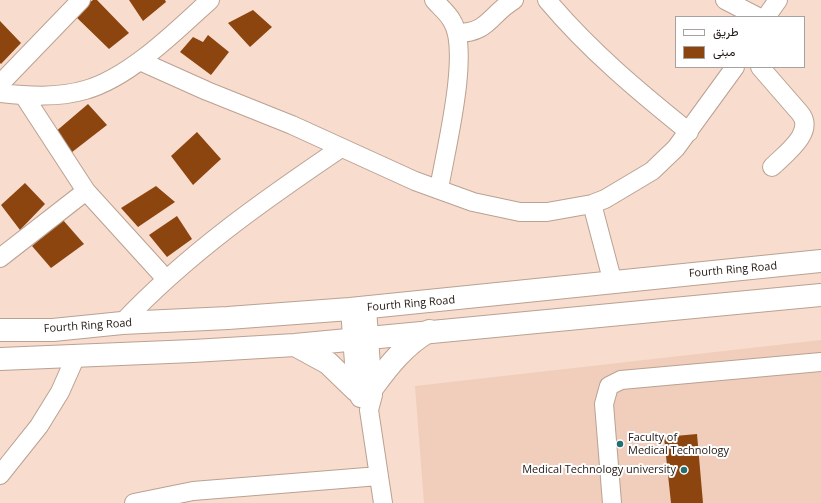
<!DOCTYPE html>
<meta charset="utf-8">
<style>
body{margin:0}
#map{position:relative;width:821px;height:503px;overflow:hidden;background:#f8dccd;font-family:"Open Sans",Vazirmatn,sans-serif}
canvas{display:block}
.legend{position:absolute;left:675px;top:16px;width:130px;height:52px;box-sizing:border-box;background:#fff;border:1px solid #a6a2a0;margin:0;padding:5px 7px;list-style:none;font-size:12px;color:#211712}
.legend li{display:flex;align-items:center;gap:8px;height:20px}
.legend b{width:20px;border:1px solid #a6a2a0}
</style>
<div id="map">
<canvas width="821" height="503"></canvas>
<ul class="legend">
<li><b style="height:5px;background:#fff"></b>طريق</li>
<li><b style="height:11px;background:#8c450e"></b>مبنى</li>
</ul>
</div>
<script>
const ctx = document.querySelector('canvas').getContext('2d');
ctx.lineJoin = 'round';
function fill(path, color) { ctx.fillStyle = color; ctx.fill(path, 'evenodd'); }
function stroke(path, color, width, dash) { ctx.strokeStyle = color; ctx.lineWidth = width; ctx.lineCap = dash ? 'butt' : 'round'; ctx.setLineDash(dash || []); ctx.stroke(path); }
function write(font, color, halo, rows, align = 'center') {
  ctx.font = font + ' "Open Sans",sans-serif'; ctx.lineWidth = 4; ctx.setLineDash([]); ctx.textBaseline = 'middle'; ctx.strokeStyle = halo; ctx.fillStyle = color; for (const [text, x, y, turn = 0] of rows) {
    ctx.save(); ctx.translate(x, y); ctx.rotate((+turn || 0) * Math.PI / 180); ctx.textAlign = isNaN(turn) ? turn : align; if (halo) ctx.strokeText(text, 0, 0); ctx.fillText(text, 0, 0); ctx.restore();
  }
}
const built = new Path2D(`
 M 821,340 L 821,503 L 424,503 L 415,386 Z`);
const building = new Path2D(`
 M 93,0 L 97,0 L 129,33 L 109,49 L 73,14 Z
 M 129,0 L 165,0 L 166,2 L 143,21 Z
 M 253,10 L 272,27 L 250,47 L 228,23 Z
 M 0,21 L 21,43 L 1,64 L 0,63 Z
 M 208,35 L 229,52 L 211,75 L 180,52 L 193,37 L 203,42 Z
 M 88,104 L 107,125 L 67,156 L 54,133 Z
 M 197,132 L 221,159 L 193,185 L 171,156 Z
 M 25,183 L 45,204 L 20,230 L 1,205 Z
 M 156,186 L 175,202 L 138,227 L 121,208 Z
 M 177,216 L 192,239 L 167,257 L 149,235 Z
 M 63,220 L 84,244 L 51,268 L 32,246 Z
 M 697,434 L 703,503 L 671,503 L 664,437 Z`);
const minor = new Path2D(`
 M 434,0 C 440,7 448,13 452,21 C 471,51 445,152 439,189
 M 547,0 C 589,50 638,91 689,132
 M 725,0 L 758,17
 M 766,17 L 778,0
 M 457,33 C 489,33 490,14 514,0
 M 140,61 L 207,91 L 292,125 L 415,181 L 473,202 L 520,212 L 547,212 L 592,204 L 605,199 L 652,171 L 676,148 L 735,67
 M 760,67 L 800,113 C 816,132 785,154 772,167
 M 0,84 L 81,0
 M 0,93 C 28,96 58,98 85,90 C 129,78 176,31 210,0
 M 24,96 L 86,191 L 166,279
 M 592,204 L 613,283
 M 0,258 L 86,191
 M 367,308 L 373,395 L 369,410 L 383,503
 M 350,309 L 356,390 L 360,398
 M 122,323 C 187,254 264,200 341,148
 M 0,475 L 39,426 L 60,392 L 76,356
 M 134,503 L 193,491 L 379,476
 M 612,503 L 604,404 L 609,386 L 621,380 L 821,362`);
const major = new Path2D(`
 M 0,330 L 53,330 L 122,323 L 228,318 L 350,309 L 821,261
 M 295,345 L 328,363 L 356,390
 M 0,359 L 193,351 L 295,345 L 821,295
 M 373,387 C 389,365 405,345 429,331`);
const markers = [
 [620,444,4,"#236f74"],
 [684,470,4,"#236f74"]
];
const streetNames = [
 ["Fourth Ring Road",733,270,-5],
 ["Fourth Ring Road",411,304,-5],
 ["Fourth Ring Road",88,326,-4]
];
const poiNames = [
 ["Faculty of",628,438],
 ["Medical Technology",628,451],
 ["Medical Technology university",676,470,"right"]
];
fill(built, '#f0cebb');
fill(building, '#8c450e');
stroke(minor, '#baa192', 20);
stroke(major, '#baa192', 24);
stroke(minor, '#fff', 18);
stroke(major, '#fff', 22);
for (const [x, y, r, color] of markers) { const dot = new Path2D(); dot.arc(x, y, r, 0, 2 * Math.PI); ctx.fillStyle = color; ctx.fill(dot); stroke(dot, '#fff', 1.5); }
write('11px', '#211712', '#fff', streetNames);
write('11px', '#211712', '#fff', poiNames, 'left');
</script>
